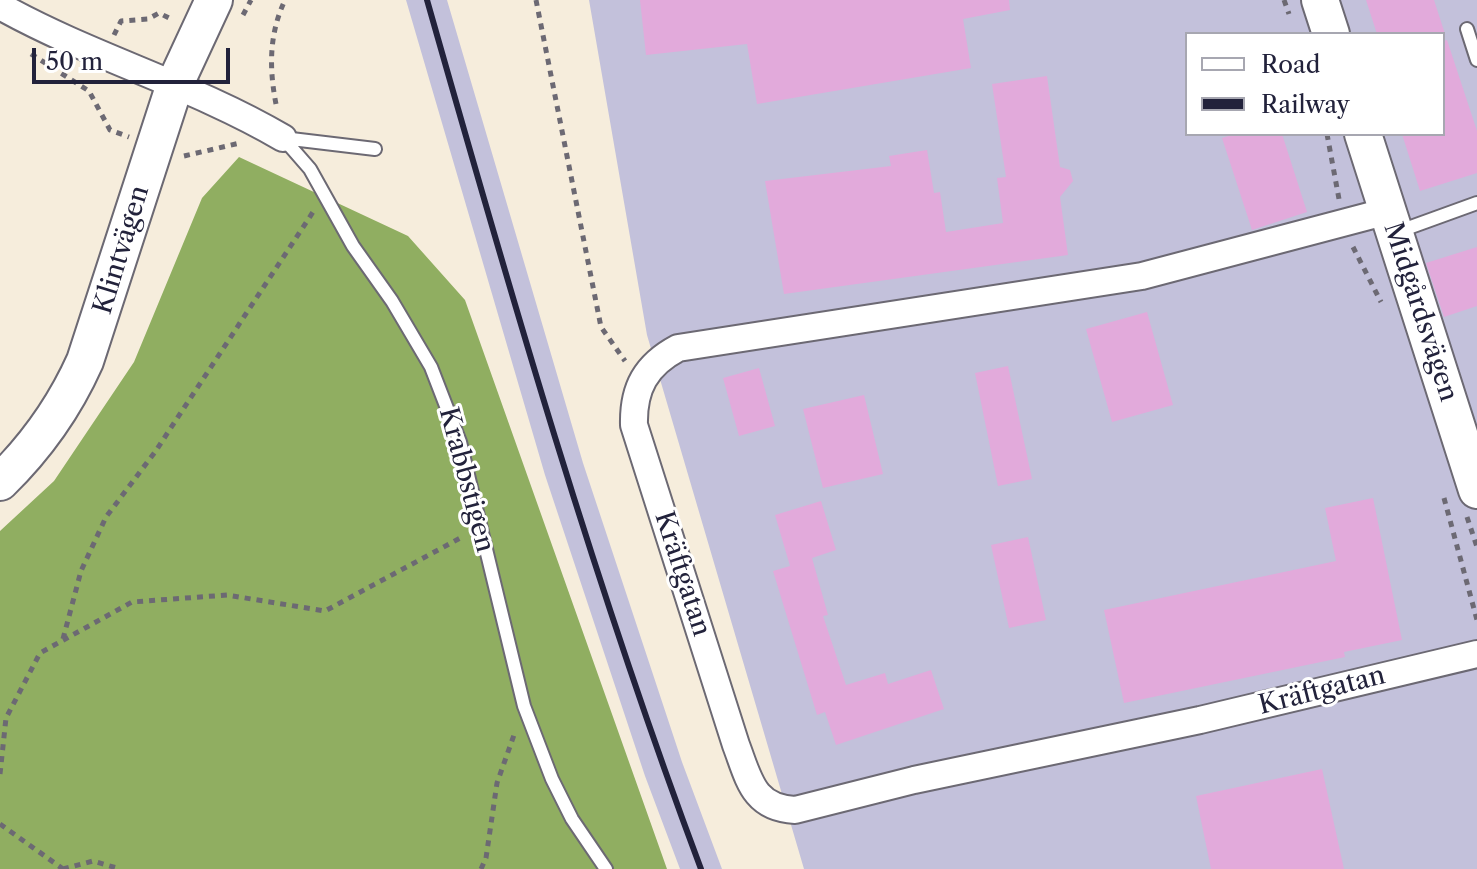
<!DOCTYPE html>
<meta charset="utf-8">
<style>
body{margin:0}
#map{position:relative;width:1477px;height:869px;overflow:hidden;background:#f6eddc;font-family:"Libre Caslon Text",serif}
canvas{display:block}
.legend{position:absolute;left:1185px;top:32px;width:260px;height:104px;box-sizing:border-box;background:#fff;border:2px solid #a7a7b1;margin:0;padding:10px 14px;list-style:none;font-size:24px;color:#22223b}
.legend li{display:flex;align-items:center;gap:16px;height:40px}
.legend b{width:40px;border:2px solid #a7a7b1}
.scale{position:absolute;left:32px;top:48px;width:198px;height:36px;box-sizing:border-box;border:4px solid #22223b;border-top:0;padding-left:10px;font-size:24px;line-height:28px;white-space:nowrap;color:#22223b;-webkit-text-stroke:6px #fff;paint-order:stroke}
</style>
<div id="map">
<canvas width="1477" height="869"></canvas>
<ul class="legend">
<li><b style="height:10px;background:#fff"></b>Road</li>
<li><b style="height:10px;background:#22223b"></b>Railway</li>
</ul>
<div class="scale">50 m</div>
</div>
<script>
const ctx = document.querySelector('canvas').getContext('2d');
ctx.lineJoin = 'round';
function fill(path, color) { ctx.fillStyle = color; ctx.fill(path, 'evenodd'); }
function stroke(path, color, width, dash) { ctx.strokeStyle = color; ctx.lineWidth = width; ctx.lineCap = dash ? 'butt' : 'round'; ctx.setLineDash(dash || []); ctx.stroke(path); }
function write(font, color, halo, rows, align = 'center') {
  ctx.font = font + ' "Libre Caslon Text",serif'; ctx.lineWidth = 6; ctx.setLineDash([]); ctx.textBaseline = 'middle'; ctx.strokeStyle = halo; ctx.fillStyle = color; for (const [text, x, y, turn = 0] of rows) {
    ctx.save(); ctx.translate(x, y); ctx.rotate((+turn || 0) * Math.PI / 180); ctx.textAlign = isNaN(turn) ? turn : align; if (halo) ctx.strokeText(text, 0, 0); ctx.fillText(text, 0, 0); ctx.restore();
  }
}
const industrial = new Path2D(`
 M 406,0 L 447,0 L 583,463 L 682,762 L 722,869 L 680,869 L 645,776 L 545,475 Z
 M 589,0 L 1477,0 L 1477,869 L 804,869 L 647,335 ZM 1187,34 L 1443,34 L 1443,134 L 1187,134 Z`);
const forest = new Path2D(`
 M 239,157 L 408,236 L 465,300 L 667,869 L 0,869 L 0,531 L 54,481 L 134,362 L 202,198 Z`);
const building = new Path2D(`
 M 640,0 L 1009,0 L 1010,10 L 963,19 L 971,68 L 757,104 L 747,44 L 646,55 Z
 M 1366,0 L 1434,0 L 1445,34 L 1377,34 Z
 M 1447,40 L 1477,131 L 1477,173 L 1420,191 L 1402,134 L 1443,134 L 1443,41 Z
 M 1047,76 L 1060,167 L 1070,170 L 1073,181 L 1060,197 L 1068,255 L 784,294 L 765,181 L 891,166 L 889,156 L 927,150 L 934,193 L 940,192 L 946,232 L 1003,223 L 997,178 L 1006,177 L 992,84 Z
 M 1235,134 L 1282,134 L 1307,212 L 1252,230 L 1222,138 Z
 M 1477,247 L 1477,306 L 1444,317 L 1426,263 Z
 M 1147,312 L 1173,405 L 1112,422 L 1086,329 Z
 M 1008,366 L 1032,479 L 998,486 L 975,373 Z
 M 759,368 L 775,426 L 739,436 L 723,378 Z
 M 864,395 L 883,474 L 823,488 L 803,409 Z
 M 1373,498 L 1402,640 L 1344,652 L 1345,657 L 1124,703 L 1104,610 L 1336,561 L 1325,508 Z
 M 821,501 L 836,550 L 812,558 L 828,615 L 823,616 L 846,685 L 885,673 L 888,684 L 931,670 L 944,709 L 836,745 L 825,712 L 817,715 L 773,571 L 790,566 L 775,515 Z
 M 1028,537 L 1046,620 L 1009,628 L 991,545 Z
 M 1322,769 L 1344,869 L 1211,869 L 1196,796 Z`);
const path = new Path2D(`
 M 536,0 L 601,327 L 625,361
 M 1284,0 L 1289,14
 M 243,15 L 251,0
 M 114,35 L 121,21 L 148,19 L 159,13 L 171,19
 M 31,54 L 89,91 L 110,130 L 129,137
 M 276,104 C 269,68 269,34 285,0
 M 1327,134 L 1339,199
 M 184,156 L 240,143
 M 1353,247 L 1381,302
 M 1444,498 L 1477,620
 M 1467,517 L 1477,547
 M 63,639 L 81,571 L 106,517 L 155,452 L 313,212
 M 0,774 L 6,718 L 40,653 L 132,602 L 227,595 L 325,611 L 464,536
 M 0,824 L 63,869
 M 63,869 L 93,861 L 120,869
 M 481,869 L 486,858 L 497,783 L 514,735`);
const lane = new Path2D(`
 M 1467,29 L 1477,60
 M 283,138 L 310,169 L 353,246 L 392,301 L 431,367 L 460,442 L 524,706 L 552,779 L 572,819 L 606,869
 M 283,138 L 375,149
 M 1397,232 L 1477,203`);
const street = new Path2D(`
 M 0,6 C 91,57 193,85 283,138
 M 1388,211 L 1142,276 L 678,348 C 646,365 633,388 634,425 L 736,745 C 749,779 753,808 795,810 L 914,780 L 1200,720 L 1477,654`);
const secondary = new Path2D(`
 M 1320,0 L 1331,34
 M 1363,134 L 1477,490
 M 0,482 C 37,446 64,408 85,361 L 175,84 L 214,0`);
const rail = new Path2D(`
 M 427,0 C 510,292 594,584 701,869`);
const streetNames = [
 ["Klintvägen",122,250,-73],
 ["Midgårdsvägen",1420,312,72],
 ["Krabbstigen",466,480,75],
 ["Kräftgatan",682,574,72],
 ["Kräftgatan",1322,691,-14]
];
fill(industrial, '#c3c1db');
fill(forest, '#90ae61');
fill(building, '#e2aadb');
stroke(lane, '#6c6973', 16);
stroke(street, '#6c6973', 30);
stroke(secondary, '#6c6973', 40);
stroke(path, '#6c6973', 5, [6, 6]);
stroke(lane, '#fff', 12);
stroke(street, '#fff', 26);
stroke(secondary, '#fff', 36);
stroke(rail, '#22223b', 6);
write('26px', '#22223b', '#fff', streetNames);
</script>
